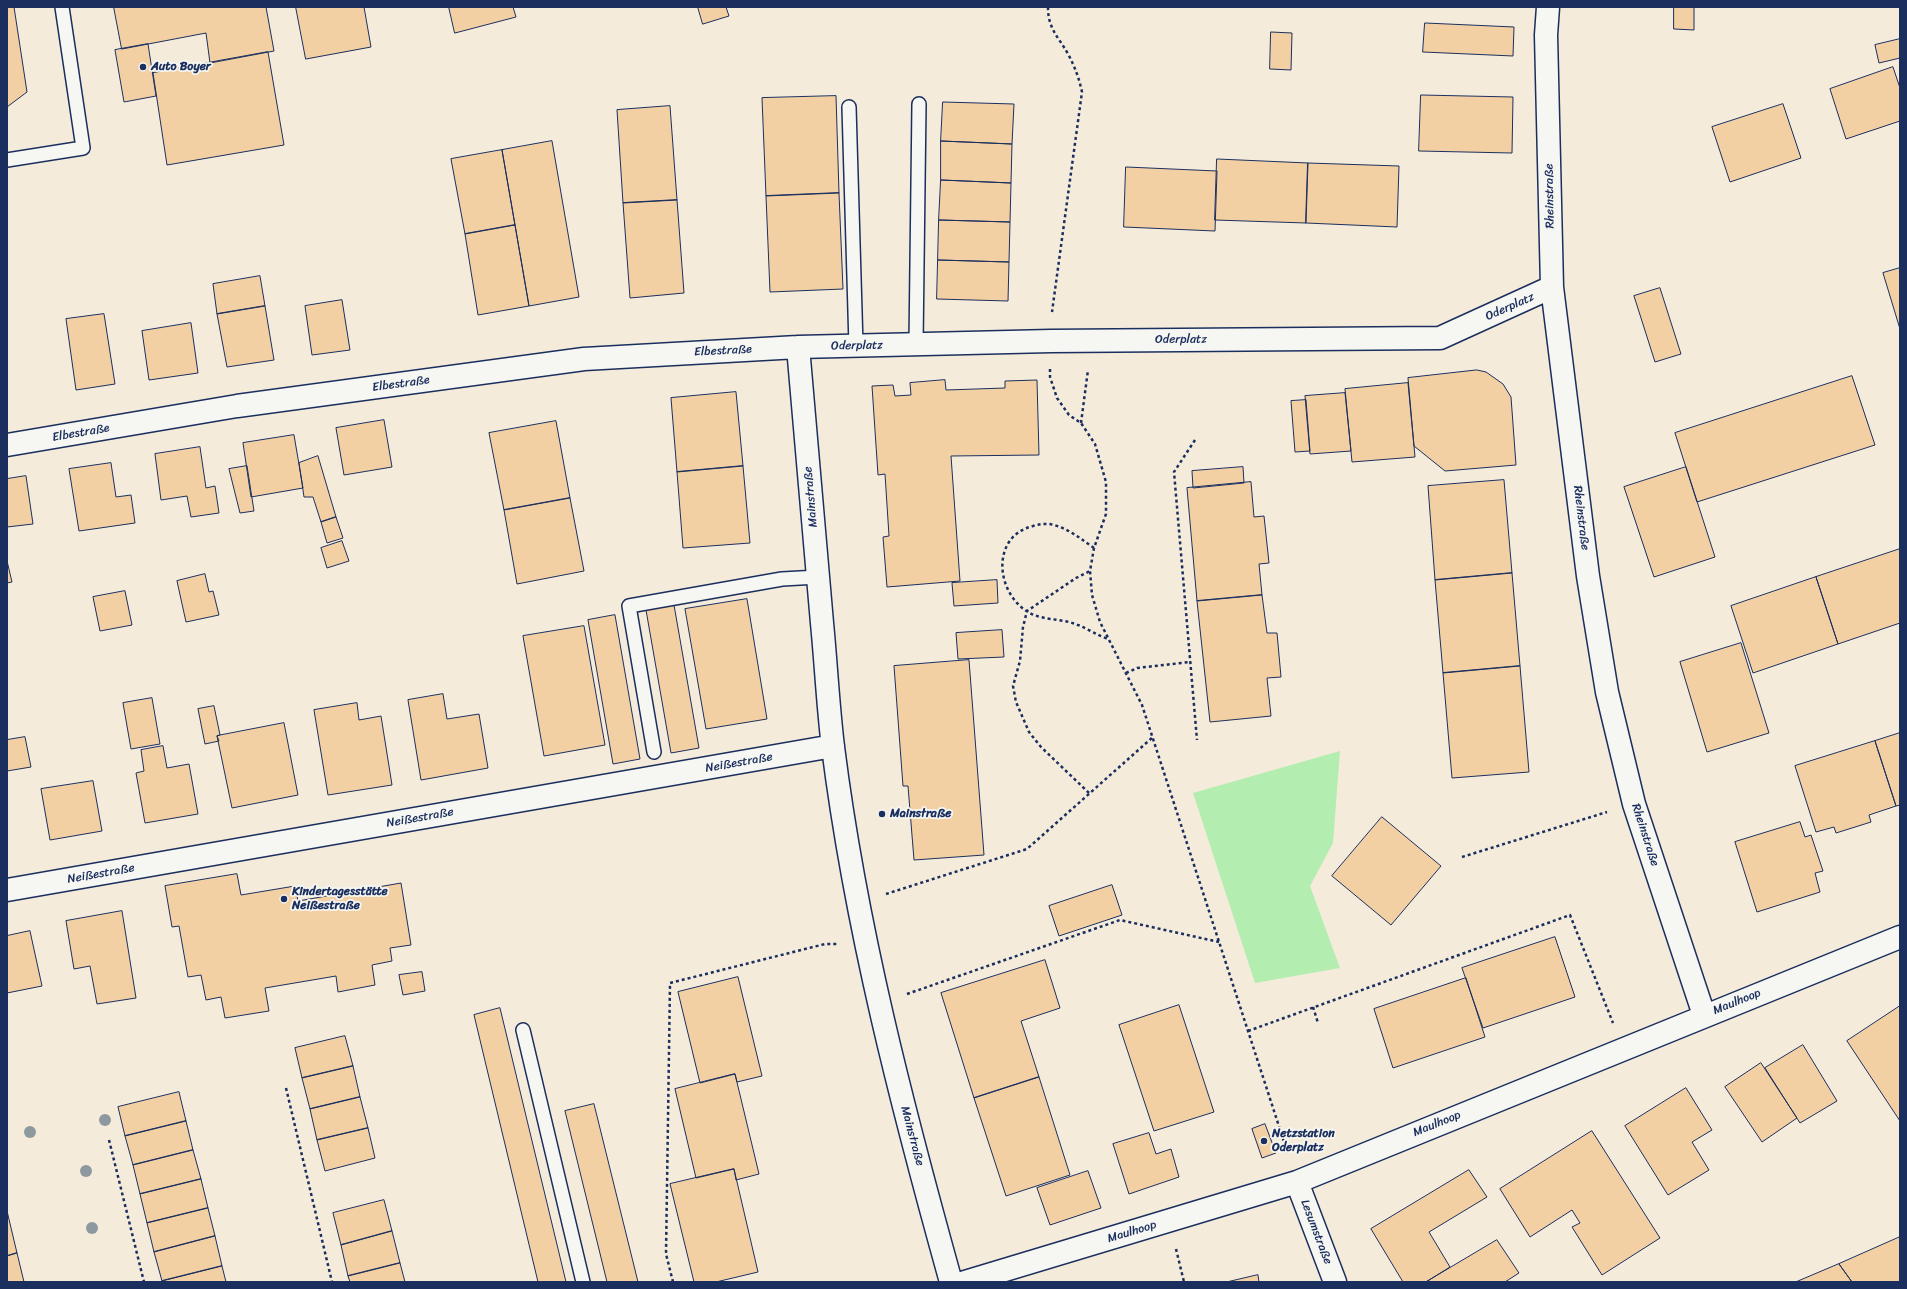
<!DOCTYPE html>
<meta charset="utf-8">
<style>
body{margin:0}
#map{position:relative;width:1907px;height:1289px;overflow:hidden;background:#f5ebdb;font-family:Sriracha,sans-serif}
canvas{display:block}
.frame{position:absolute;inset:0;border:8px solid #1b2f5e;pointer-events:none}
</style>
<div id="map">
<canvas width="1907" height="1289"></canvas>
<div class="frame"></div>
</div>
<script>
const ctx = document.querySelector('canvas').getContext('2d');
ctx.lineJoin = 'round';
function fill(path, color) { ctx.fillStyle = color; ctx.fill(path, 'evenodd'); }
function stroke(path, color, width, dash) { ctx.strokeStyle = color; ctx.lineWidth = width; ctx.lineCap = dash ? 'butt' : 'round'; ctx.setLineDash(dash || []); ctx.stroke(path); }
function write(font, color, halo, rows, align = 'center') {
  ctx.font = font + ' Sriracha,sans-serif'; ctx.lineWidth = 3.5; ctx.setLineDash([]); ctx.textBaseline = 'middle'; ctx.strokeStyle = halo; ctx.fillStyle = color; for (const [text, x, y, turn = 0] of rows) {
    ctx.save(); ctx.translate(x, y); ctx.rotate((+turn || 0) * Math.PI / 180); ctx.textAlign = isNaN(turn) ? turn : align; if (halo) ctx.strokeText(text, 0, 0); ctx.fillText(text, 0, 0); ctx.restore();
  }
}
const green = new Path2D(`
 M 1340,751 L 1333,843 L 1310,886 L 1340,968 L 1255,983 L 1193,793 Z`);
const building = new Path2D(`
 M 7,7 L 14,7 L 27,92 L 7,107 Z
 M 114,7 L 266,7 L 274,51 L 210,63 L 206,33 L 122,49 Z
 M 296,7 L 364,7 L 371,47 L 306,59 Z
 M 449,7 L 513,7 L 516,17 L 455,33 Z
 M 698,7 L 726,7 L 729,16 L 703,24 Z
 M 1674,7 L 1694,7 L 1694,30 L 1674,29 Z
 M 1425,23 L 1514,27 L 1513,56 L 1423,52 Z
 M 1271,32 L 1292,33 L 1291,70 L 1270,69 Z
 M 1900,39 L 1900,58 L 1879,63 L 1875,45 Z
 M 148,44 L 156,96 L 124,102 L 115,50 Z
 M 268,52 L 284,145 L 167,165 L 153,73 Z
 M 1893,67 L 1900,88 L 1900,121 L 1846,139 L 1830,89 Z
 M 1421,95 L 1513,97 L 1512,153 L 1419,151 Z
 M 836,96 L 839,193 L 766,196 L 762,98 Z
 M 943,102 L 1014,104 L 1012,144 L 941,141 Z
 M 1783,104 L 1801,158 L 1730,182 L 1712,127 Z
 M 670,106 L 677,200 L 623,203 L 617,110 Z
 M 552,141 L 579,297 L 529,306 L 502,150 Z
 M 941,141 L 1012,144 L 1011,183 L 941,180 Z
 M 502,150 L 515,225 L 465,234 L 451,159 Z
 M 1217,159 L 1308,163 L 1306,223 L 1215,220 Z
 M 1308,163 L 1399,166 L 1397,227 L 1306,223 Z
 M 1126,167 L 1217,171 L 1215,231 L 1124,227 Z
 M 941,180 L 1011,183 L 1010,222 L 939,220 Z
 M 839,193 L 843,289 L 770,292 L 766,196 Z
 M 677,200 L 684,293 L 630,298 L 623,203 Z
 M 939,220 L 1010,222 L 1009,262 L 938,260 Z
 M 515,225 L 529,306 L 478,315 L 465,234 Z
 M 938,260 L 1009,262 L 1008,301 L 937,299 Z
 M 1900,268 L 1900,329 L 1883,273 Z
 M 260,276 L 265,306 L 217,314 L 213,284 Z
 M 1660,288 L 1681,354 L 1655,362 L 1634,296 Z
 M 342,300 L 350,350 L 312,355 L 305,306 Z
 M 265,306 L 274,360 L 227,367 L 217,314 Z
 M 104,314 L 115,384 L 76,390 L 66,319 Z
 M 191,323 L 198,373 L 149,380 L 142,331 Z
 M 1477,370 L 1486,372 L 1503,384 L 1511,397 L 1516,465 L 1445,471 L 1414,446 L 1408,378 Z
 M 1852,376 L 1875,445 L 1697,502 L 1675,433 Z
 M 945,380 L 946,390 L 1005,388 L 1005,381 L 1037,380 L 1039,455 L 951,456 L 960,581 L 887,587 L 883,537 L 889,536 L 885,474 L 878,475 L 872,386 L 893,385 L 895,396 L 911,395 L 910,383 Z
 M 1408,383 L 1415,457 L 1352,462 L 1345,389 Z
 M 736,392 L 743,466 L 677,472 L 671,398 Z
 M 1345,393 L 1351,451 L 1310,454 L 1305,396 Z
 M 1306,400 L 1310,451 L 1295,452 L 1291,401 Z
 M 384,420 L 392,467 L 344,475 L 336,428 Z
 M 556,421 L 570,498 L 504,510 L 489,433 Z
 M 294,435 L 303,488 L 251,497 L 243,443 Z
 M 200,447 L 206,488 L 215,486 L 219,513 L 191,517 L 187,496 L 161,500 L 155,454 Z
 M 318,456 L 336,517 L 321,522 L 313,497 L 304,497 L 299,463 Z
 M 111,463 L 116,497 L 131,495 L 135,523 L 79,531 L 69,469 Z
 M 247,466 L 254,511 L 240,513 L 229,469 Z
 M 743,466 L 750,543 L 683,548 L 677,472 Z
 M 1243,467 L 1244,483 L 1193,488 L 1192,471 Z
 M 1686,467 L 1715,557 L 1654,577 L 1624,487 Z
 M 26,476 L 33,524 L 7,527 L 7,479 Z
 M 1504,480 L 1512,573 L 1435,580 L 1428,486 Z
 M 1251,482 L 1254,517 L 1264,516 L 1269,563 L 1259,564 L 1262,595 L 1197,601 L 1187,488 Z
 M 570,498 L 584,571 L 517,584 L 504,510 Z
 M 336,517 L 343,538 L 327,543 L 321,522 Z
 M 342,541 L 349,561 L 327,568 L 321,548 Z
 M 1900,549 L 1900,623 L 1838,644 L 1816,577 Z
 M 7,561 L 12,582 L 7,583 Z
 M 1512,573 L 1520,666 L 1443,673 L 1435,580 Z
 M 205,574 L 209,592 L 213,591 L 219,615 L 186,622 L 177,581 Z
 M 1816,577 L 1838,644 L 1753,673 L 1731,606 Z
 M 997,580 L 998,603 L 954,606 L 952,583 Z
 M 125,591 L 132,625 L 100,631 L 93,597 Z
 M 1262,595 L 1267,633 L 1277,633 L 1281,677 L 1267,678 L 1271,716 L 1210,722 L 1197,601 Z
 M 747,599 L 767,719 L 706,729 L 685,609 Z
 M 674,605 L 699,748 L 671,753 L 646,610 Z
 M 615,615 L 640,759 L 613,764 L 588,620 Z
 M 584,626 L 605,745 L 544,756 L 523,636 Z
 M 1002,630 L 1004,657 L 958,659 L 956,633 Z
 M 1741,643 L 1769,733 L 1707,752 L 1680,662 Z
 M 969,660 L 984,855 L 914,860 L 908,786 L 903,786 L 894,666 Z
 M 1520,666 L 1529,772 L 1452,778 L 1443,673 Z
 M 443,694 L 447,719 L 479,714 L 488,768 L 421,780 L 408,700 Z
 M 152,698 L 160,744 L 131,749 L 123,703 Z
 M 357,703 L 359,720 L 381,716 L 392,785 L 328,795 L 314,710 Z
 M 214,706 L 220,735 L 217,736 L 219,741 L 205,744 L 198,709 Z
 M 284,723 L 298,795 L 232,808 L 217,736 Z
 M 1900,733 L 1900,805 L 1896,806 L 1875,741 Z
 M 25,737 L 31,767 L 7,771 L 7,740 Z
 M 1875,741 L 1896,806 L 1869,815 L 1871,822 L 1836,833 L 1834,827 L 1816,832 L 1795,766 Z
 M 163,746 L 167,768 L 189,764 L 198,814 L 145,823 L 136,773 L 144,771 L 141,750 Z
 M 93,781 L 102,831 L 50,840 L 41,789 Z
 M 1382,817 L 1441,866 L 1391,925 L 1332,876 Z
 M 1800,822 L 1805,837 L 1811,835 L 1823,871 L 1815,873 L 1820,892 L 1757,912 L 1735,842 Z
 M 237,874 L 241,895 L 295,886 L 298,901 L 401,883 L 411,945 L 390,948 L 392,961 L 372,965 L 375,985 L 338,992 L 336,976 L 265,988 L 269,1011 L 225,1018 L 221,997 L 206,1000 L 201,975 L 188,977 L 179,926 L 172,927 L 165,886 Z
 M 1112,885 L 1122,915 L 1059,936 L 1049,906 Z
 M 122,911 L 136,998 L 97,1004 L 90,966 L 74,969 L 66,921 Z
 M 30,931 L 42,986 L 7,993 L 7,936 Z
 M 1555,937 L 1575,997 L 1483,1028 L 1462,968 Z
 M 1045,960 L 1060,1008 L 1021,1021 L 1039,1077 L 974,1098 L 941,993 Z
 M 422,972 L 425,991 L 403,995 L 399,975 Z
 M 738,977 L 762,1076 L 737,1082 L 735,1074 L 700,1083 L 678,992 Z
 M 1466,978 L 1485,1037 L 1393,1068 L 1374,1009 Z
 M 1179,1005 L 1214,1112 L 1154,1131 L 1119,1025 Z
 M 1900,1006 L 1900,1121 L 1847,1041 Z
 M 500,1008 L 566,1282 L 538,1282 L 474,1015 Z
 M 345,1036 L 353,1066 L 302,1078 L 295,1048 Z
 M 1803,1045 L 1837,1101 L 1800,1123 L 1765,1068 Z
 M 1761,1063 L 1797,1118 L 1762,1142 L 1725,1087 Z
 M 353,1066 L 360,1097 L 310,1109 L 302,1078 Z
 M 735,1074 L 759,1174 L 736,1180 L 734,1169 L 696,1178 L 675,1089 Z
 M 1039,1077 L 1070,1175 L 1006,1196 L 974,1098 Z
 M 1686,1088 L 1712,1130 L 1692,1142 L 1709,1170 L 1668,1195 L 1625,1126 Z
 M 179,1092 L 186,1121 L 125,1136 L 118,1107 Z
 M 360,1097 L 368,1128 L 317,1140 L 310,1109 Z
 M 594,1104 L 638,1282 L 607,1282 L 565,1111 Z
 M 186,1121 L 193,1150 L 133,1165 L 125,1136 Z
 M 1265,1124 L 1276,1153 L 1262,1158 L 1252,1129 Z
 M 368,1128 L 375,1158 L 325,1171 L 317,1140 Z
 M 1592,1131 L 1660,1238 L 1602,1275 L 1572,1227 L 1580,1223 L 1572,1210 L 1530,1237 L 1500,1189 Z
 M 1149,1133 L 1156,1154 L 1171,1149 L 1179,1177 L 1129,1194 L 1113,1144 Z
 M 193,1150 L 201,1179 L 140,1194 L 133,1165 Z
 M 734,1169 L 758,1272 L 716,1282 L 694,1282 L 670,1184 Z
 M 1469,1170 L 1487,1197 L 1429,1232 L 1450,1267 L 1426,1282 L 1403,1282 L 1371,1229 Z
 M 1088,1171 L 1101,1208 L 1050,1225 L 1037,1188 Z
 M 201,1179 L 208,1208 L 147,1223 L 140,1194 Z
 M 384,1200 L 392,1231 L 341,1245 L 333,1213 Z
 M 208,1208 L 215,1236 L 154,1252 L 147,1223 Z
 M 7,1211 L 17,1253 L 7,1256 Z
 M 392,1231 L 400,1263 L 348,1276 L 341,1245 Z
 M 215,1236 L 222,1266 L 162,1281 L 154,1252 Z
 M 1900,1237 L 1900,1282 L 1852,1282 L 1839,1264 Z
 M 1497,1240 L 1519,1273 L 1505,1282 L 1426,1282 Z
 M 17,1253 L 24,1282 L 7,1282 L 7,1256 Z
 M 400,1263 L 405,1282 L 350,1282 L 348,1276 Z
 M 1839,1264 L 1852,1282 L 1796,1282 Z
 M 222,1266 L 226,1282 L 162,1282 L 162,1281 Z
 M 1258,1275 L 1259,1282 L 1227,1282 Z`);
const path = new Path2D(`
 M 1048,7 C 1048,29 1058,36 1068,54 C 1075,67 1079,78 1082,92 L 1052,312
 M 1050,369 L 1050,377 L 1057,398 L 1069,415 L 1081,423 L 1095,444 L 1106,482 L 1106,514 L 1094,548 L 1090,571 L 1092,595 L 1100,622 L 1142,705 L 1288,1154
 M 1081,423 L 1088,370
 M 1195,440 L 1174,472 L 1197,740
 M 1094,548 C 1081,539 1069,529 1054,525 C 1047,523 1040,524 1033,526 C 991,536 995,592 1028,612 C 1043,621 1062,618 1078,625 C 1088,629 1097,635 1108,639
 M 1126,673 L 1137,668 L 1190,662
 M 1089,793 L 1041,747 L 1029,732 L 1016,702 L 1013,686 L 1020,661 L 1023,627 L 1027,611 L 1076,578 L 1090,571
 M 1462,857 L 1607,812
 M 886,894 L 1027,849 L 1153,737
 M 907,994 L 1120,920 L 1219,942
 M 1313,1007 L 1318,1023
 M 1248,1031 L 1570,915 L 1613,1023
 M 286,1088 L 332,1282
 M 109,1140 L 144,1282
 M 1176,1249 L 1184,1282
 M 673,1282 L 666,1254 L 670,983 L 825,944 L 837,944`);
const lane = new Path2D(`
 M 849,107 L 856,346
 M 7,160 L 83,148 L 62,7
 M 916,344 L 919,104
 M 654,752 L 629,606 L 782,579 L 818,577
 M 523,1030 L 583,1282`);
const street = new Path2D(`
 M 1548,7 L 1546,35 L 1552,287 L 1588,576 L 1607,692 L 1634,804 L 1704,1015
 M 798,347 C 806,439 814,531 822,623 C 826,664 828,706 833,747 C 856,929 902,1106 951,1282
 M 7,445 L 237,406 L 584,359 L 798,347 L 1051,341 L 1440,338 L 1552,287
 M 7,890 L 833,746
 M 1297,1182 L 1335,1282
 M 965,1282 L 1297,1182 L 1900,937`);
const trees = [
 [105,1120],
 [30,1132],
 [86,1171],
 [92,1228]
];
const markers = [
 [143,67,4,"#1b2f5e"],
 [882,814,4,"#1b2f5e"],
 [284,899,4,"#1b2f5e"],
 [1264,1141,4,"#1b2f5e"]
];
const poiNames = [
 ["Auto Boyer",151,67],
 ["Mainstraße",890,814],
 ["Kindertagesstätte",292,892],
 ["Neißestraße",292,906],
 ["Netzstation",1272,1134],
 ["Oderplatz",1272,1148]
];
const streetNames = [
 ["Rheinstraße",1550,196,-91],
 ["Oderplatz",1510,307,-24],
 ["Oderplatz",1181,340],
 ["Oderplatz",857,346,-1],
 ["Elbestraße",723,351,-3],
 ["Elbestraße",401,384,-8],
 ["Elbestraße",81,433,-10],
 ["Mainstraße",811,497,-95],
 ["Rheinstraße",1581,518,83],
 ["Neißestraße",739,763,-10],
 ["Neißestraße",420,818,-10],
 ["Rheinstraße",1645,835,72],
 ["Neißestraße",101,874,-10],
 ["Maulhoop",1737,1002,-22],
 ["Maulhoop",1437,1124,-22],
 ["Mainstraße",912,1136,75],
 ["Maulhoop",1132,1232,-17],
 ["Lesumstraße",1316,1232,69]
];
fill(green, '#b4edb0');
fill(building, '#f3d0a4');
stroke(building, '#1b2f5e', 1);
stroke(lane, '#1b2f5e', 16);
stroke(street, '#1b2f5e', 25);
stroke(path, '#1b2f5e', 2.5, [3, 3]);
stroke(lane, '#f6f6f2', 13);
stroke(street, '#f6f6f2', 22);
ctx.fillStyle = '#8e989f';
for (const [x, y] of trees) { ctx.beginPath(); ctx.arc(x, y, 6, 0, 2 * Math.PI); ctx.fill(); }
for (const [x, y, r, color] of markers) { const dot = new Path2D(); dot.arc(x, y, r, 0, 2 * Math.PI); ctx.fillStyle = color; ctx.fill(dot); stroke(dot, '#f6f6f2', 1.5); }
write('bold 12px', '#1b2f5e', '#f6f6f2', poiNames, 'left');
write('12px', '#1b2f5e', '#f6f6f2', streetNames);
</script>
